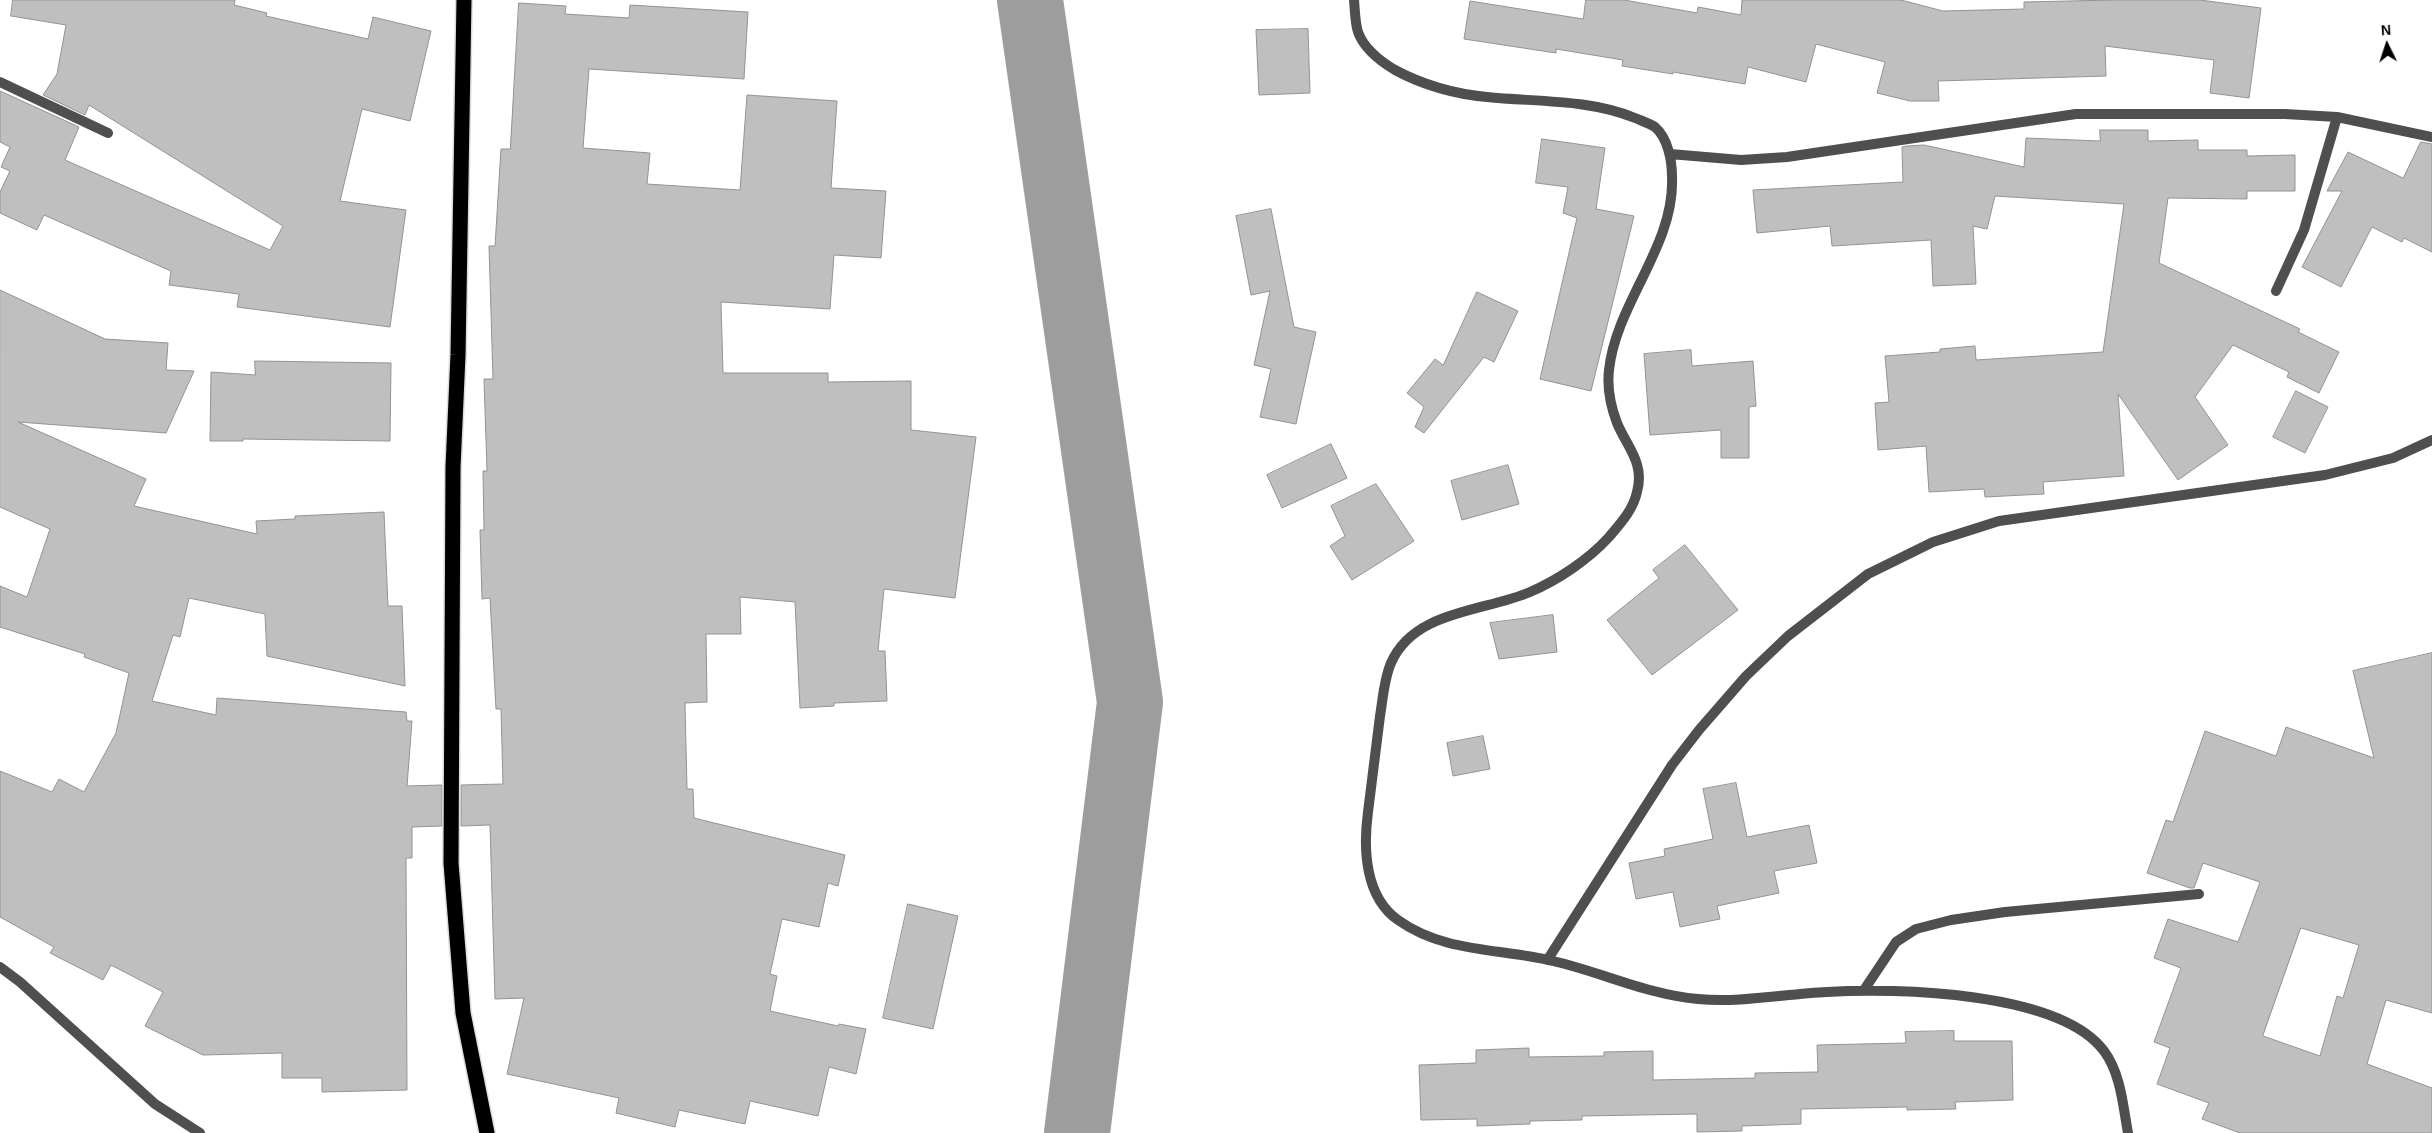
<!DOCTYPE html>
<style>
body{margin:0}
#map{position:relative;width:2432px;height:1133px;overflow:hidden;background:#fff;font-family:Helvetica,sans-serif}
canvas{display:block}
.north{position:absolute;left:2362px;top:20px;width:50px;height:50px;-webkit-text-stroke:4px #fff;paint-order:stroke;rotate:356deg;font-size:14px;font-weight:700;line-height:20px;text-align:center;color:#000}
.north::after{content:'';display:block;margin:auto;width:18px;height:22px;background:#000;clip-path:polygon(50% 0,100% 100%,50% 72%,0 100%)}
</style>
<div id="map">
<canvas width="2432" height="1133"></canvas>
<div class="north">N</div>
</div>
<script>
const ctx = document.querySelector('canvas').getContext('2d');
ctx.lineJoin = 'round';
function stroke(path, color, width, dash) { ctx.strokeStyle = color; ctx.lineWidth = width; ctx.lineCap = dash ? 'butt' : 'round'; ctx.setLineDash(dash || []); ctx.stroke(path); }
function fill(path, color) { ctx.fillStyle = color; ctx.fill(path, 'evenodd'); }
const river = new Path2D(`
 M 1030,0 L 1130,702 L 1077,1133`);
const building = new Path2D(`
 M 13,0 L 235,0 L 234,5 L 267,13 L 266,16 L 368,39 L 373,17 L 431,31 L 410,121 L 362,109 L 340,201 L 406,210 L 390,327 L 237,307 L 239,294 L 169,285 L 171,271 L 44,215 L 37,230 L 0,213 L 0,192 L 10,171 L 1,167 L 10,147 L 0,142 L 0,91 L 79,127 L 65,160 L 270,250 L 283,226 L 89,105 L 85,115 L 43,95 L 57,74 L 66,25 L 11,16 Z
 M 1586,0 L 1624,0 L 1697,13 L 1698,7 L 1741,15 L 1742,0 L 1901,0 L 1943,11 L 2024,9 L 2024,2 L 2114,0 L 2200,0 L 2261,8 L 2249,98 L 2210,93 L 2214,60 L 2105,46 L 2106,76 L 1938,81 L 1939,101 L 1910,101 L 1877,93 L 1885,62 L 1816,44 L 1806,82 L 1748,67 L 1745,84 L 1673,72 L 1673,74 L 1622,66 L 1623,60 L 1556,49 L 1556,53 L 1464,39 L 1470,1 L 1583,19 Z
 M 519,3 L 566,6 L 565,14 L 629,18 L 630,5 L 748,12 L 744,79 L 589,69 L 583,148 L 650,153 L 647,184 L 740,190 L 747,95 L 837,101 L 831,188 L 886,191 L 881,258 L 834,255 L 830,309 L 721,302 L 723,373 L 828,373 L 828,382 L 911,381 L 911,430 L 976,437 L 955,598 L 884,589 L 878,651 L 885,651 L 887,701 L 834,703 L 834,706 L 800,708 L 795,602 L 740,597 L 741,634 L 706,634 L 707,702 L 685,703 L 687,789 L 693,789 L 694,818 L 845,855 L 838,886 L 828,883 L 819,927 L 782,919 L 770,974 L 777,976 L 770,1011 L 838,1026 L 839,1024 L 866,1029 L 856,1074 L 829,1067 L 818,1116 L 750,1101 L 745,1124 L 679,1110 L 675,1127 L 616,1113 L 619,1098 L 507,1074 L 524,998 L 495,999 L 490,825 L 461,826 L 461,785 L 503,784 L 501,709 L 496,709 L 490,598 L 482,599 L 480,530 L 484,530 L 483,471 L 487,471 L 484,379 L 493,379 L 489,246 L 495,246 L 501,149 L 510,149 Z
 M 1308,29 L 1310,93 L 1259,95 L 1256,30 Z
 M 2100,130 L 2148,130 L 2148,141 L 2198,140 L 2198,150 L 2247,150 L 2247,156 L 2295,155 L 2295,191 L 2247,191 L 2247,199 L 2168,198 L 2159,263 L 2300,329 L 2298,332 L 2339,352 L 2319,393 L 2287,377 L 2289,372 L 2233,345 L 2195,397 L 2228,445 L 2178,480 L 2118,394 L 2124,476 L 2043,482 L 2044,494 L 1985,497 L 1984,489 L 1929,492 L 1926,446 L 1878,450 L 1875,403 L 1889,402 L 1885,356 L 1940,352 L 1940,349 L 1975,346 L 1976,360 L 2103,352 L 2124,204 L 1995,196 L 1987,229 L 1973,226 L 1976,284 L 1933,286 L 1931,240 L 1832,246 L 1830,226 L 1757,233 L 1753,190 L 1903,182 L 1902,147 L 1907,146 L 1924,145 L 2024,167 L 2026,138 L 2100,141 Z
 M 1542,139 L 1605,148 L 1596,209 L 1634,216 L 1591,391 L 1540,379 L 1577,218 L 1563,213 L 1568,187 L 1536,183 Z
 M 2421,142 L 2432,144 L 2432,252 L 2404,238 L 2402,242 L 2372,227 L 2341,287 L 2302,267 L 2342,191 L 2327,191 L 2348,152 L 2403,178 Z
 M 1271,209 L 1294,327 L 1316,332 L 1296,424 L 1260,417 L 1271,369 L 1254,365 L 1270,291 L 1251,295 L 1236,216 Z
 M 0,290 L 105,339 L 168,343 L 166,370 L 194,371 L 166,433 L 18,422 L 146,479 L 134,506 L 257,534 L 256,521 L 295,519 L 295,516 L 384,512 L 388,606 L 402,606 L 405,686 L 267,656 L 265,614 L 189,598 L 180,637 L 173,635 L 152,701 L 216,715 L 217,698 L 406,712 L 407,721 L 412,721 L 407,786 L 442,785 L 442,826 L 412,827 L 412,858 L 406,858 L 407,1090 L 322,1092 L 322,1078 L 282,1078 L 282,1053 L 203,1055 L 145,1026 L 163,992 L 111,965 L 103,980 L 50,953 L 54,947 L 0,917 L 0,771 L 52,792 L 59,779 L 84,792 L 116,733 L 129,673 L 84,657 L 85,654 L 0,627 L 0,586 L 27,597 L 50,529 L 0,507 Z
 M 1477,292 L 1518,311 L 1494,362 L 1484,357 L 1424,433 L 1415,427 L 1424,407 L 1407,393 L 1435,359 L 1443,365 Z
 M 1691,350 L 1692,366 L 1753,361 L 1756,406 L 1749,407 L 1749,458 L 1721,458 L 1721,430 L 1650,435 L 1644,354 Z
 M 255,361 L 391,363 L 390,441 L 243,439 L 243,441 L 210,441 L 211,372 L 255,375 Z
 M 2296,391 L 2328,407 L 2305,453 L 2273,437 Z
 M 1331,444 L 1347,478 L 1282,508 L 1267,475 Z
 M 1508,465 L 1519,504 L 1462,520 L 1451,481 Z
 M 1376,484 L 1414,541 L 1352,580 L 1330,546 L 1345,536 L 1331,506 Z
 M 1685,545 L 1738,610 L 1652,675 L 1607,620 L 1659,578 L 1653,570 Z
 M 1553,615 L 1557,652 L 1499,659 L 1490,623 Z
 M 2432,653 L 2432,1013 L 2386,1000 L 2367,1064 L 2432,1088 L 2432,1133 L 2240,1133 L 2202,1119 L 2209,1103 L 2157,1084 L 2170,1048 L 2154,1042 L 2181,968 L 2154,958 L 2168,919 L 2238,942 L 2260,882 L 2203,863 L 2194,888 L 2190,888 L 2147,873 L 2166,820 L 2173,822 L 2205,731 L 2276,756 L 2286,727 L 2374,758 L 2353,671 ZM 2301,928 L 2359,945 L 2343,998 L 2337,996 L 2320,1056 L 2263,1036 Z
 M 1483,736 L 1490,769 L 1453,776 L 1447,743 Z
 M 1736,783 L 1747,837 L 1809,825 L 1817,863 L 1774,871 L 1779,893 L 1717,906 L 1720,919 L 1680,927 L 1673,892 L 1636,899 L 1629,863 L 1665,856 L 1664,849 L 1713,839 L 1703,789 Z
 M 908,904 L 958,916 L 933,1029 L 883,1018 Z
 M 1954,1031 L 1954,1041 L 2012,1041 L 2013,1100 L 1955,1102 L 1956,1109 L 1907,1110 L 1907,1107 L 1801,1109 L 1801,1124 L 1742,1126 L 1742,1131 L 1697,1132 L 1697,1114 L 1582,1116 L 1582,1120 L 1530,1121 L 1530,1124 L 1477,1126 L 1477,1119 L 1421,1120 L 1419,1065 L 1476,1063 L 1476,1050 L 1529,1048 L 1529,1057 L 1604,1056 L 1604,1052 L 1653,1051 L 1653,1080 L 1755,1078 L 1755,1073 L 1818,1072 L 1817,1045 L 1906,1043 L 1905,1032 Z`);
const street = new Path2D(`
 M 1354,0 C 1355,10 1355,23 1358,32 C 1364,49 1380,61 1395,70 C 1423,85 1455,94 1487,97 C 1536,102 1589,99 1635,118 C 1642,121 1649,123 1655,127 C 1668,138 1672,161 1672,177 C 1675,246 1616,303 1609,370 C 1607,387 1611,407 1617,423 C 1627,447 1645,463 1637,492 C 1633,510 1621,523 1609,537 C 1588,560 1558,580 1530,592 C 1484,612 1414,610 1391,663 C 1384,679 1383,698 1380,716 C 1376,748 1372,780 1368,812 C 1363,849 1365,897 1398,920 C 1444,953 1500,948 1553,961 C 1601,972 1649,995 1698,999 C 1741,1003 1784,994 1827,992 C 1896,988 2059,991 2104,1051 C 2121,1074 2123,1106 2128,1133
 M 0,82 L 108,133
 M 1670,154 L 1741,160 L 1787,157 L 2076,114 L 2285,114 L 2337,117 L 2432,137
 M 2276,291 L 2304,230 L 2337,117
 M 1548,959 L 1672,765 L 1699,730 L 1746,676 L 1788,636 L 1868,574 L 1933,542 L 1999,521 L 2325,475 L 2393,458 L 2432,440
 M 0,967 L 20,982 L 155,1104 L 200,1133
 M 1864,990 L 1896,942 L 1916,929 L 1951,920 L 2005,912 L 2199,894`);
const highway = new Path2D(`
 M 464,0 L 458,355 L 453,467 L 451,863 L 463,1013 L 487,1133`);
stroke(river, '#9d9d9d', 66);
fill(building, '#bfbfbf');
stroke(building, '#939393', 1);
stroke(highway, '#dbdbdb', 18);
stroke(street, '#4f4f4f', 10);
stroke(highway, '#000', 15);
</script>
